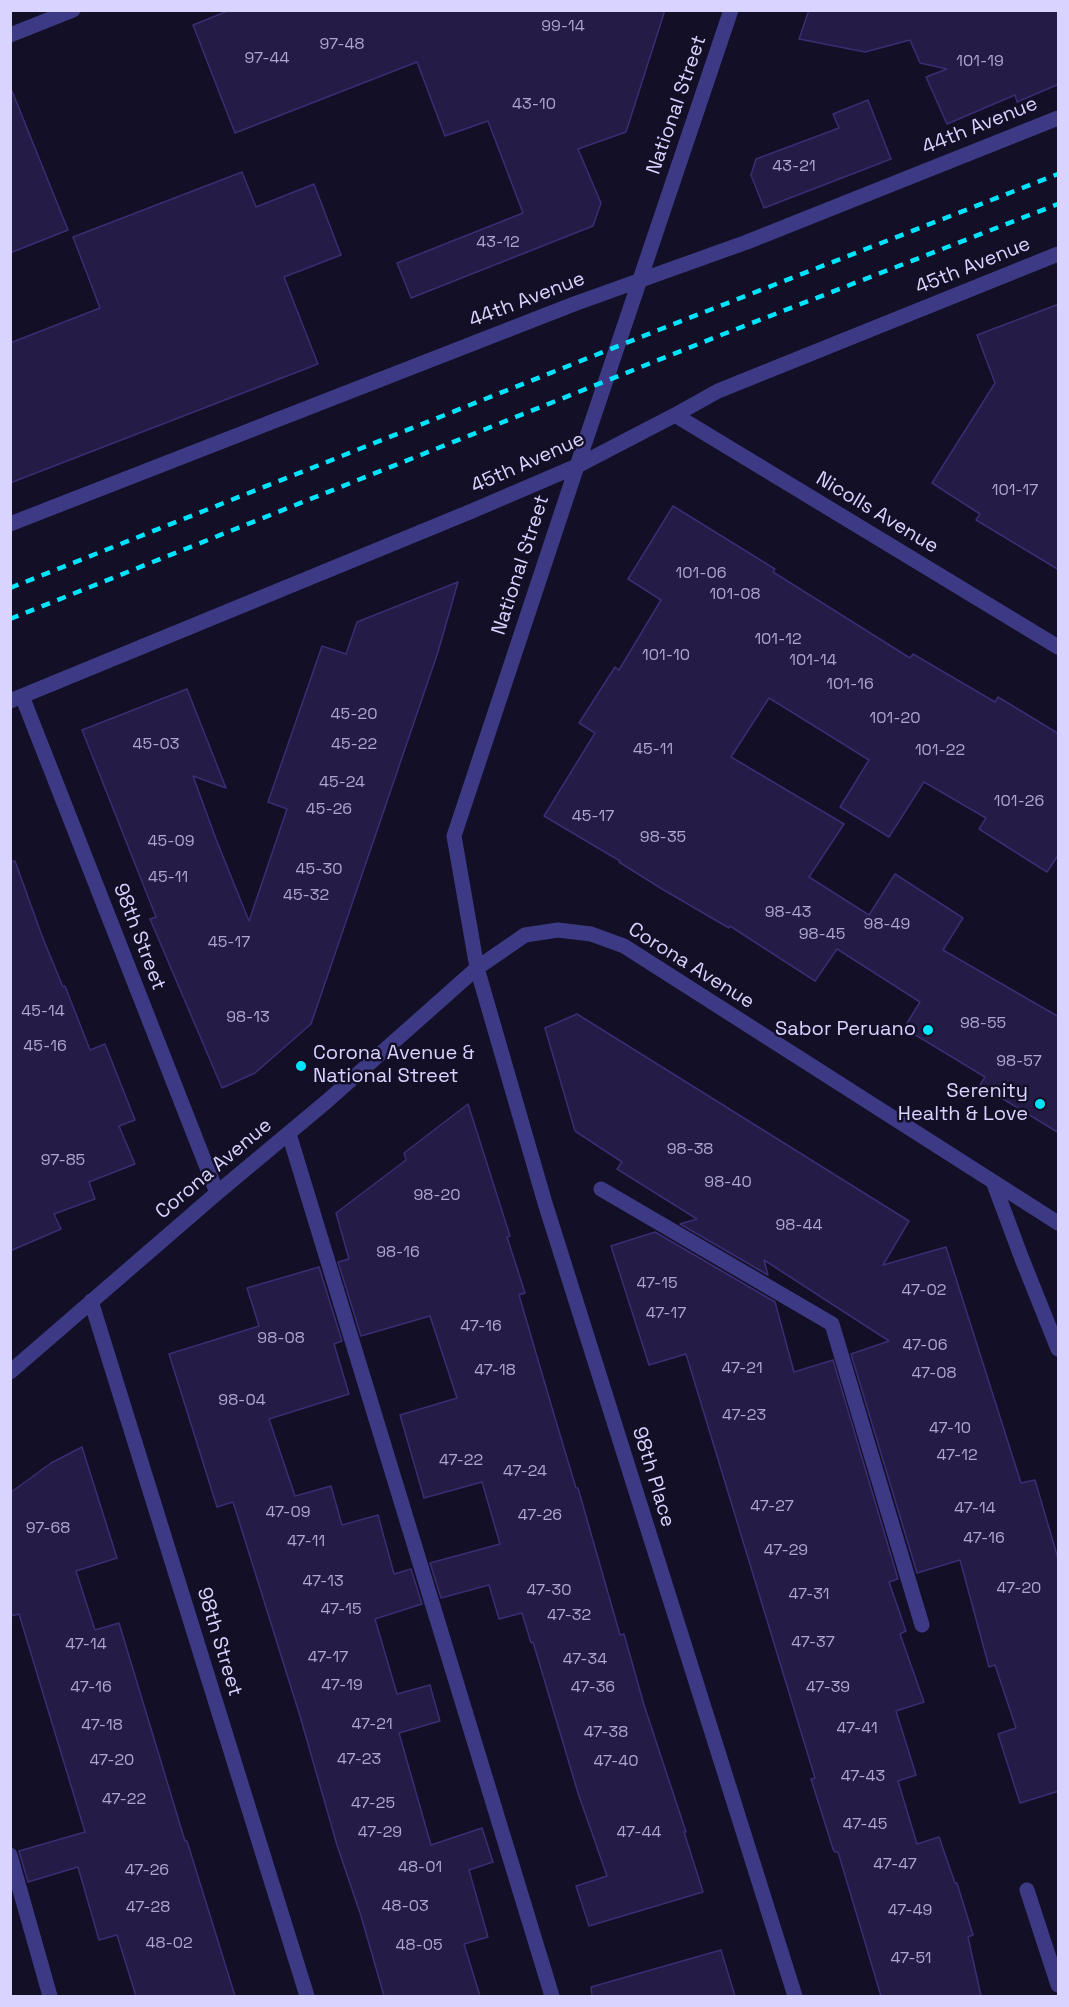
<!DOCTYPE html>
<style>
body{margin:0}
#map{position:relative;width:1069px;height:2007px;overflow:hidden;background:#130f26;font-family:"Space Grotesk",sans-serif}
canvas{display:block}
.frame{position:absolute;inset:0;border:12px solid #d9d4ff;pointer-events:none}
</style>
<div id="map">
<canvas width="1069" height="2007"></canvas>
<div class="frame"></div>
</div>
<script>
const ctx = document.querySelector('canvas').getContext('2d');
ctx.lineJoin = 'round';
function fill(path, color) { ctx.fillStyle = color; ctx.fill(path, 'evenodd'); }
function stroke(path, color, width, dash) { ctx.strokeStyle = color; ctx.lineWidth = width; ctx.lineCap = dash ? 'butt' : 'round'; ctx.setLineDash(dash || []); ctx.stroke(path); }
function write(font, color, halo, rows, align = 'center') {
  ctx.font = font + ' "Space Grotesk",sans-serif'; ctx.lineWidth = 5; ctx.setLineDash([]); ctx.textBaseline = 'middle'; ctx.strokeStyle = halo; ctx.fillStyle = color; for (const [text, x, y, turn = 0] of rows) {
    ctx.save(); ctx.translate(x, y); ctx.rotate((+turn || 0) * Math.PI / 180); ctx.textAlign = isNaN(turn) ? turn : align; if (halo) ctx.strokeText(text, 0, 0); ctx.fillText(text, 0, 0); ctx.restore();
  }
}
const building = new Path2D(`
 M 230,10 L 665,10 L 626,132 L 578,149 L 601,203 L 593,226 L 411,298 L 397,263 L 523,213 L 488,121 L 445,136 L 417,62 L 235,133 L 193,25 Z
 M 809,10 L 1059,10 L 1059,84 L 1017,102 L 1015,95 L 947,124 L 926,77 L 947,69 L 920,63 L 910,40 L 865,52 L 799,39 Z
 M 10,91 L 12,91 L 68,230 L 10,253 Z
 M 868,100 L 891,159 L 764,208 L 751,175 L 756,159 L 839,128 L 833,114 Z
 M 242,172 L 256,207 L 314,184 L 341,255 L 284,277 L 318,364 L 10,483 L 10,343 L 100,308 L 73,237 Z
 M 1059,304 L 1059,570 L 976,520 L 980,514 L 932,483 L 995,383 L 977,335 Z
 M 673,506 L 775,569 L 773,572 L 910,658 L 913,654 L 995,702 L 998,697 L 1059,734 L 1059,854 L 1047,872 L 979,829 L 986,818 L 924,782 L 889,837 L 840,807 L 869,760 L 769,698 L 731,757 L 844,824 L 809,877 L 869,915 L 895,874 L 963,918 L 943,950 L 1059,1017 L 1059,1133 L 980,1085 L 985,1077 L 904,1028 L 920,1002 L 837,949 L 815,981 L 730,926 L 729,928 L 662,889 L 619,862 L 620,861 L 544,816 L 595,733 L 579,723 L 615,667 L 619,670 L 661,600 L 628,579 Z
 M 458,582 L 438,652 L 311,1024 L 255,1073 L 222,1088 L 150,919 L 156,917 L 82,730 L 187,689 L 226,788 L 193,776 L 216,839 L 249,921 L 287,809 L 268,802 L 322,646 L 346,654 L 357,622 Z
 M 15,861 L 42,936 L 63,987 L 65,986 L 90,1050 L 105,1044 L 135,1120 L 119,1126 L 135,1164 L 89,1182 L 95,1199 L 54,1214 L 61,1229 L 10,1251 L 10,862 Z
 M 577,1014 L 909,1221 L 883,1265 L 946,1247 L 1021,1483 L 1035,1480 L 1059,1562 L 1059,1791 L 1020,1803 L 998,1734 L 1016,1728 L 995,1665 L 989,1667 L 960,1560 L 917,1573 L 851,1354 L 889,1341 L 764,1260 L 768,1275 L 680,1224 L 697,1219 L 617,1169 L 622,1162 L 575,1131 L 545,1028 Z
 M 468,1104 L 510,1236 L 507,1237 L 525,1293 L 519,1295 L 555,1418 L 576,1488 L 578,1488 L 620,1635 L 624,1634 L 644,1705 L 686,1832 L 684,1832 L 703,1892 L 589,1926 L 576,1886 L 607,1876 L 578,1793 L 533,1642 L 531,1643 L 522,1613 L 499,1619 L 489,1585 L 441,1598 L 430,1563 L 500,1544 L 482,1482 L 424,1498 L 400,1415 L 457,1398 L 430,1316 L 361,1336 L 338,1262 L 349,1259 L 336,1213 L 406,1160 L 404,1153 Z
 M 655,1232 L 775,1302 L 794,1372 L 833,1360 L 898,1579 L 889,1582 L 906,1631 L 900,1634 L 924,1702 L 896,1711 L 916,1775 L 898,1781 L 917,1844 L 939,1837 L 955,1883 L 957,1883 L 973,1935 L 968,1937 L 981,1996 L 881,1996 L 838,1852 L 835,1852 L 833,1849 L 811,1779 L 815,1778 L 686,1354 L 649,1365 L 611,1246 Z
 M 319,1267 L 342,1341 L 334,1344 L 349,1394 L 269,1419 L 295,1496 L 331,1486 L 342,1525 L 378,1515 L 394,1574 L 411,1569 L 422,1604 L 375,1619 L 397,1694 L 430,1685 L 440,1721 L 399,1733 L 431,1845 L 482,1828 L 493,1862 L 469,1870 L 488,1937 L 464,1944 L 480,1996 L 384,1996 L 361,1916 L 337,1845 L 300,1716 L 233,1502 L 217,1507 L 169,1354 L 259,1326 L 247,1288 Z
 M 82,1447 L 117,1558 L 76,1571 L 95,1630 L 119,1623 L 185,1841 L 187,1841 L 235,1996 L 136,1996 L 117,1935 L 99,1940 L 78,1867 L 28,1882 L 19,1851 L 85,1832 L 19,1614 L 10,1616 L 10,1493 L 51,1463 Z
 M 721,1950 L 735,1996 L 592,1996 L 591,1987 Z`);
const minor = new Path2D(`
 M 731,10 L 577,466 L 454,836 L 477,968 L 545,1203 L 795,1996
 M 10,35 L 73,10
 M 675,415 L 1058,647
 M 10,524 L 574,304 L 747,242 L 1058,118
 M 22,696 L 217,1193
 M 10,701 L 472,511 L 577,466 L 675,415 L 718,391 L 1058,254
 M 289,1134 L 552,1996
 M 994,1184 L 1022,1259 L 1058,1349
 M 601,1189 L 832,1324 L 922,1625
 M 91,1301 L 307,1996
 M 10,1372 L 217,1193 L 326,1102 L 477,968 L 525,935 L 558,930 L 591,934 L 624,946 L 1058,1223
 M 10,1855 L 50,1996
 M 1027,1890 L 1058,1985`);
const rail = new Path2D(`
 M 10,588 L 661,329 L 1058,174
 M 10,619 L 716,337 L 1058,204`);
const markers = [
 [928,1030,6,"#00e5ff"],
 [301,1066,6,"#00e5ff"],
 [1040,1104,6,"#00e5ff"]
];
const numberNames = [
 ["99-14",563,27],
 ["97-48",342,45],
 ["97-44",267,59],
 ["101-19",980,62],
 ["43-10",534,105],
 ["43-21",794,167],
 ["43-12",498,243],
 ["101-17",1015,491],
 ["101-06",701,574],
 ["101-08",735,595],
 ["101-12",778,640],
 ["101-10",666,656],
 ["101-14",813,661],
 ["101-16",850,685],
 ["45-20",354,715],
 ["101-20",895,719],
 ["45-03",156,745],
 ["45-22",354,745],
 ["45-11",653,750],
 ["101-22",940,751],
 ["45-24",342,783],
 ["101-26",1019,802],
 ["45-26",329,810],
 ["45-17",593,817],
 ["98-35",663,838],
 ["45-09",171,842],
 ["45-30",319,870],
 ["45-11",168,878],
 ["45-32",306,896],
 ["98-43",788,913],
 ["98-49",887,925],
 ["98-45",822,935],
 ["45-17",229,943],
 ["45-14",43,1012],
 ["98-13",248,1018],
 ["98-55",983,1024],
 ["45-16",45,1047],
 ["98-57",1019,1062],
 ["98-38",690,1150],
 ["97-85",63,1161],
 ["98-40",728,1183],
 ["98-20",437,1196],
 ["98-44",799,1226],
 ["98-16",398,1253],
 ["47-15",657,1284],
 ["47-02",924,1291],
 ["47-17",666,1314],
 ["47-16",481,1327],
 ["98-08",281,1339],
 ["47-06",925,1346],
 ["47-21",742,1369],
 ["47-18",495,1371],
 ["47-08",934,1374],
 ["98-04",242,1401],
 ["47-23",744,1416],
 ["47-10",950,1429],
 ["47-12",957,1456],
 ["47-22",461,1461],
 ["47-24",525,1472],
 ["47-27",772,1507],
 ["47-14",975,1509],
 ["47-09",288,1513],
 ["47-26",540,1516],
 ["97-68",48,1529],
 ["47-16",984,1539],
 ["47-11",306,1542],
 ["47-29",786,1551],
 ["47-13",323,1582],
 ["47-20",1019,1589],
 ["47-30",549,1591],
 ["47-31",809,1595],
 ["47-15",341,1610],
 ["47-32",569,1616],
 ["47-37",813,1643],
 ["47-14",86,1645],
 ["47-17",328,1658],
 ["47-34",585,1660],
 ["47-19",342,1686],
 ["47-16",91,1688],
 ["47-36",593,1688],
 ["47-39",828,1688],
 ["47-21",372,1725],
 ["47-18",102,1726],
 ["47-41",857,1729],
 ["47-38",606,1733],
 ["47-23",359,1760],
 ["47-20",112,1761],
 ["47-40",616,1762],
 ["47-43",863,1777],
 ["47-22",124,1800],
 ["47-25",373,1804],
 ["47-45",865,1825],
 ["47-29",380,1833],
 ["47-44",639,1833],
 ["47-47",895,1865],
 ["48-01",420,1868],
 ["47-26",147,1871],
 ["48-03",405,1907],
 ["47-28",148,1908],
 ["47-49",910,1911],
 ["48-02",169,1944],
 ["48-05",419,1946],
 ["47-51",911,1959]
];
const streetNames = [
 ["National Street",677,105,-71],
 ["44th Avenue",980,126,-22],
 ["45th Avenue",973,266,-22],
 ["44th Avenue",527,300,-21],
 ["45th Avenue",528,463,-24],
 ["Nicolls Avenue",877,513,31],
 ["National Street",521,565,-72],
 ["98th Street",139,937,69],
 ["Corona Avenue",691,966,32],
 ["Corona Avenue",214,1169,-40],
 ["98th Place",653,1477,73],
 ["98th Street",219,1642,73]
];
const poiNames = [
 ["Sabor Peruano",916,1030],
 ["Corona Avenue &",313,1054,"left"],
 ["National Street",313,1077,"left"],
 ["Serenity",1028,1092],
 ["Health & Love",1028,1115]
];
fill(building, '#241b47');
stroke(building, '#3b2d73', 1.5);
stroke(minor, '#3d3a85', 15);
stroke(rail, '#00e5ff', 4.5, [9, 8]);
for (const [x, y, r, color] of markers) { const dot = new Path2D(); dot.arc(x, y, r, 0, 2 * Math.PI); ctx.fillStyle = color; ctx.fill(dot); stroke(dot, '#130f26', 2); }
write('16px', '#aca6d1', null, numberNames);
write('20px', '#d9d4ff', '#130f26', streetNames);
write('20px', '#d9d4ff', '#130f26', poiNames, 'right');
</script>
